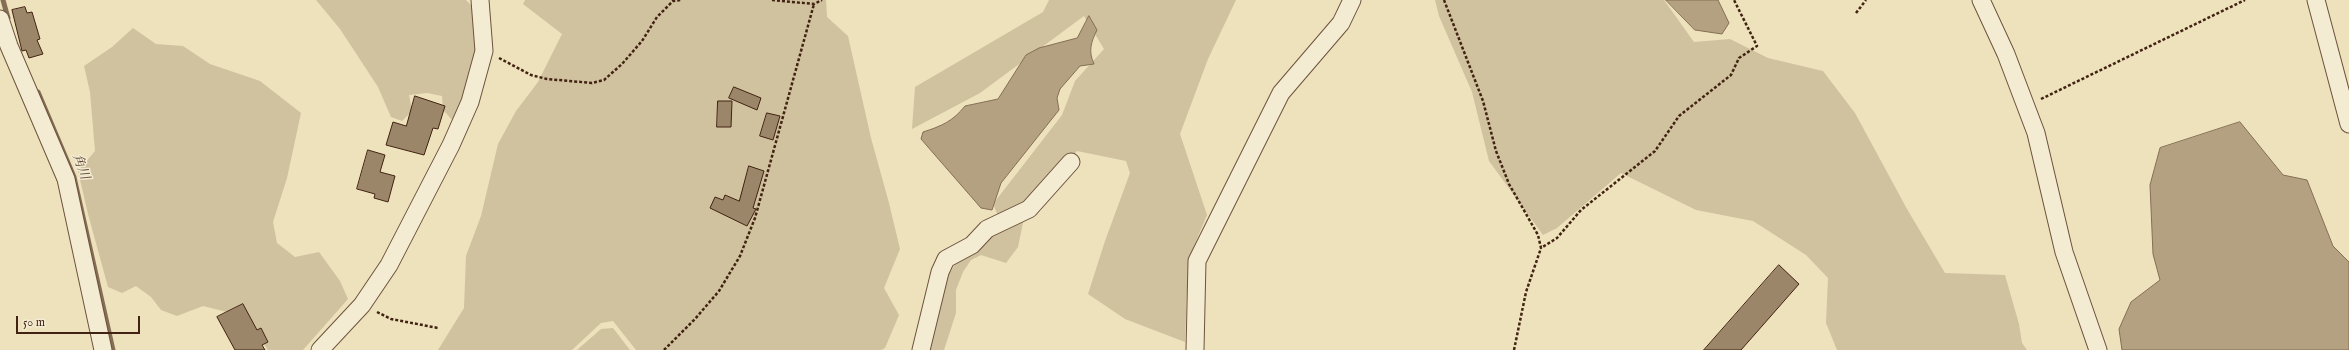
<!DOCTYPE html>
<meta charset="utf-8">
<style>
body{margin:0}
#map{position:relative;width:2349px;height:350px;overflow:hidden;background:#ede2bc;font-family:"IM FELL English",serif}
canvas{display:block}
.scale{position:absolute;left:16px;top:316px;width:124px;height:18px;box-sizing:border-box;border:2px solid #422212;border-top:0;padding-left:5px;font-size:12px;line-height:14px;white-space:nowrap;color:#422212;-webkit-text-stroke:3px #f3ecd3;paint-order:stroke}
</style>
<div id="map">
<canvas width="2349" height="350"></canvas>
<div class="scale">50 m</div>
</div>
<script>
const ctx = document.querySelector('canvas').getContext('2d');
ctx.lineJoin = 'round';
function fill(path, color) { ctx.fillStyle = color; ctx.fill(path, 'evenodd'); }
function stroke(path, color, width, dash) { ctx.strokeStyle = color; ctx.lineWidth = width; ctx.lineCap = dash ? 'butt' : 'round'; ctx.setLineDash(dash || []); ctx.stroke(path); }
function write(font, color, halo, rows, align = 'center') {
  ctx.font = font + ' "IM FELL English","Noto Serif JP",serif'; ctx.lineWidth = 3; ctx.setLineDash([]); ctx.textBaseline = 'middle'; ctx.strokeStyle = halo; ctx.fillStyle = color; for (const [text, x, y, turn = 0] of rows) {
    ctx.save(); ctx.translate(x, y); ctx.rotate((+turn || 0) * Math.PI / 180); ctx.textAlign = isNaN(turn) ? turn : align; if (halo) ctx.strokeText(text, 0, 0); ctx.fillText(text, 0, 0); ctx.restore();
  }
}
const green = new Path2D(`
 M 316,0 L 466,0 L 476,10 L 478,50 L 456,124 L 443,110 L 442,96 L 427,93 L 409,95 L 412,111 L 402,121 L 391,117 L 378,87 L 340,29 Z
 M 525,0 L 826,0 L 827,17 L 848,36 L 871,138 L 889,203 L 900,249 L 884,288 L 899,315 L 885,348 L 881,350 L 636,350 L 613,321 L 601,323 L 572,350 L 438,350 L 464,308 L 466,256 L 481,216 L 498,144 L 516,111 L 538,82 L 562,34 L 523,4 Z
 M 1049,0 L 1236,0 L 1208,59 L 1180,134 L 1207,215 L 1188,260 L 1185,342 L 1125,319 L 1088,294 L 1105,241 L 1130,173 L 1126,161 L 1077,151 L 1026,208 L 1018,247 L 1006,263 L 981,255 L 971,260 L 963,272 L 956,290 L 956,313 L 944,350 L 930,350 L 946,280 L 957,261 L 999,218 L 993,204 L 1062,115 L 1075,81 L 1104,49 L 1084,16 L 980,93 L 912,129 L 915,87 L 1043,12 Z
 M 1435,0 L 1664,0 L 1694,42 L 1730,39 L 1768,58 L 1823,71 L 1855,113 L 1907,209 L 1945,273 L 2005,275 L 2019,324 L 2022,343 L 2027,350 L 1837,350 L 1826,323 L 1828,278 L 1806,255 L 1753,221 L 1696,210 L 1621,173 L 1557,228 L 1543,235 L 1489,161 L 1472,92 L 1439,16 Z
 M 133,28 L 156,44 L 183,46 L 210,64 L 260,81 L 301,113 L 287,178 L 273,222 L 277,243 L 295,257 L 319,252 L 340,281 L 348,299 L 303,350 L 268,350 L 246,319 L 231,313 L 203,306 L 177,316 L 161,310 L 151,297 L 136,286 L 122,293 L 108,287 L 88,214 L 78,171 L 95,151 L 90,92 L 84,66 L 112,47 Z
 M 613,328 L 630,350 L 577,350 L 601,329 Z`);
const water = new Path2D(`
 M 1666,0 L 1718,0 L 1729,23 L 1722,34 L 1695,30 Z
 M 1089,16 L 1097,30 C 1091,42 1088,51 1094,64 L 1080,66 L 1060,89 L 1057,98 L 1059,110 L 1001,183 L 992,210 L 981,208 L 921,139 L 923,132 C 942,126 953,121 965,106 L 998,99 L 1026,55 L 1039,48 L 1077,38 Z
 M 2240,122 L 2283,175 L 2307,180 L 2333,246 L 2349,262 L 2349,350 L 2122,350 L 2119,329 L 2131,302 L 2160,280 L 2153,254 L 2150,185 L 2160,148 Z`);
const stream = new Path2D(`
 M 3,0 L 8,18
 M 38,92 L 74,177 L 113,350`);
const building = new Path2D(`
 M 25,7 L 27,13 L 32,12 L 40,39 L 37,40 L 43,54 L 29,58 L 26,50 L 22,51 L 12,10 Z
 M 734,87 L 761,98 L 757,110 L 729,98 Z
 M 415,96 L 445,106 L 438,129 L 433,128 L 424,155 L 386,145 L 393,122 L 406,126 Z
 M 718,101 L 732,101 L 731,127 L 717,127 Z
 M 767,113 L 780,116 L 773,140 L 760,136 Z
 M 368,150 L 385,155 L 380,172 L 395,176 L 388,202 L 374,198 L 375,194 L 357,189 Z
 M 749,166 L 764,171 L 753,208 L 756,209 L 747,226 L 710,208 L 715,197 L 723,200 L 725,195 L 739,201 Z
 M 1779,265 L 1799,284 L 1741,350 L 1704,350 Z
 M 243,304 L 257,330 L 261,328 L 268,342 L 262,345 L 265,350 L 235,350 L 217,317 Z`);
const path = new Path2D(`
 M 772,0 L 814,4 L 822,0
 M 1444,0 L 1483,101 L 1496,151 L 1509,184 L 1538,235 L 1541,248 L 1557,238 L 1581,210 L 1655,151 L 1679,116 L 1731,75 L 1739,58 L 1757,46 L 1734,0
 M 1856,13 L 1866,0
 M 499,58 L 531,75 L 547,79 L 592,83 L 604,80 L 622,64 L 642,41 L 657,17 L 673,1 L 681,0
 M 2041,99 L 2245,0
 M 377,312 L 391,319 L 438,328
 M 664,350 L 695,319 L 719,291 L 740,256 L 755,218 L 814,4
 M 1514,350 L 1526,292 L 1541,248`);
const minor = new Path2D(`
 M 1981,0 L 2006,54 L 2036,133 L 2064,252 L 2098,350
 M 2316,0 L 2349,124
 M 0,19 L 9,46 L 66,179 L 103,350
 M 320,350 L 362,305 L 389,265 L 451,145 L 470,102 L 484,51 L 480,0
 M 921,350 L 940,272 L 946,259 L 972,245 L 987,229 L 1029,209 L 1071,162
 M 1195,350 L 1197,261 L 1281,93 L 1341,23 L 1352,0`);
const waterNames = [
 ["角川",80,167,70]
];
fill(green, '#d0c19f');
fill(water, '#b3a182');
stroke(water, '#866e55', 1);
stroke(stream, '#866e55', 5);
fill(building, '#9b866a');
stroke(building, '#422212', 1);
stroke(minor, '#6d523c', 19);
stroke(path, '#422212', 2.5, [3, 2]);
stroke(minor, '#f3ecd3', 17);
write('italic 13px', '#644834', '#f3ecd3', waterNames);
</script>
